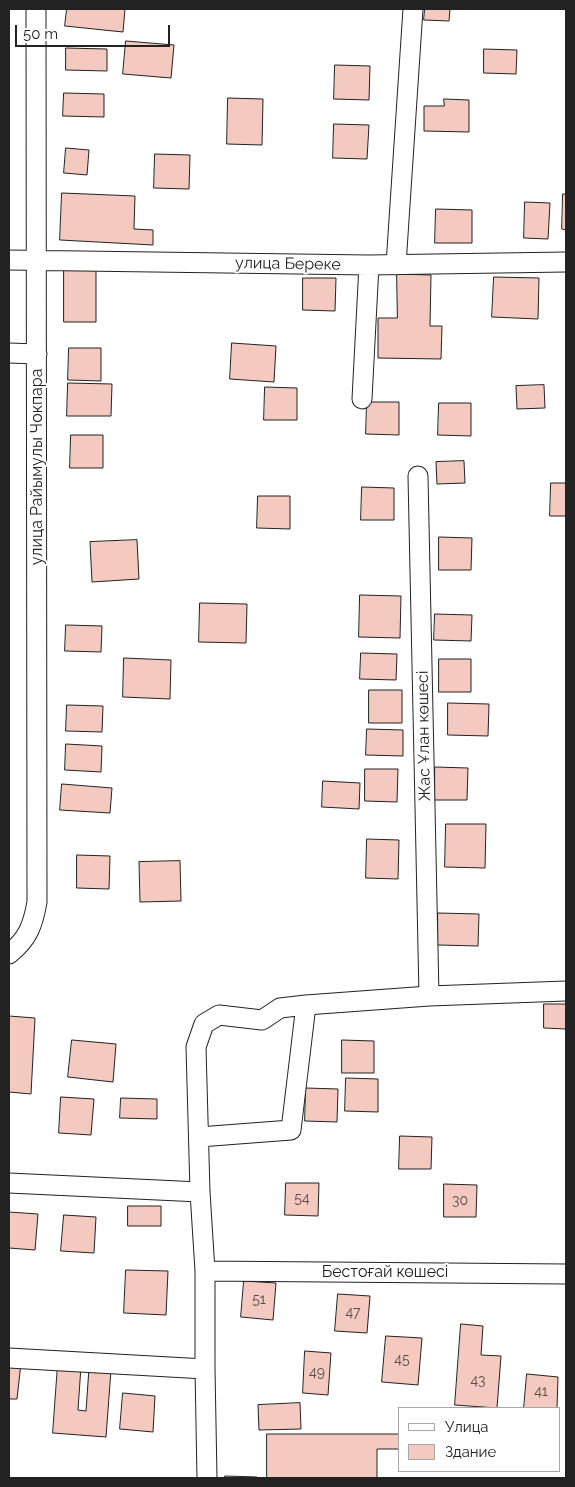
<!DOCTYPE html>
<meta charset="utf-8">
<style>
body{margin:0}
#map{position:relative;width:575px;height:1487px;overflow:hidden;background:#fff;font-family:Raleway,sans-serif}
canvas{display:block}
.frame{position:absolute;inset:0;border:10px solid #222;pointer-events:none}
.legend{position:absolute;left:398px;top:1407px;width:162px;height:65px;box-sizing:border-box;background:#fff;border:1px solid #a7a7a7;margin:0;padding:6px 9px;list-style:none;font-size:15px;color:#222}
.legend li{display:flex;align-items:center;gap:10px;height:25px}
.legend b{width:25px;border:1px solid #a7a7a7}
.scale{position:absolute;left:15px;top:25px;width:155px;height:22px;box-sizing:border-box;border:2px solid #222;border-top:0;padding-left:6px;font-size:15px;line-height:18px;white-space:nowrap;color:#222;-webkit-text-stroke:4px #fff;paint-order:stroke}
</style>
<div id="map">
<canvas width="575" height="1487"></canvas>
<div class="frame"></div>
<ul class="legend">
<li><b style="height:6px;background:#fff"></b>Улица</li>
<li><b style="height:14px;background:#f3c9c0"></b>Здание</li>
</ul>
<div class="scale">50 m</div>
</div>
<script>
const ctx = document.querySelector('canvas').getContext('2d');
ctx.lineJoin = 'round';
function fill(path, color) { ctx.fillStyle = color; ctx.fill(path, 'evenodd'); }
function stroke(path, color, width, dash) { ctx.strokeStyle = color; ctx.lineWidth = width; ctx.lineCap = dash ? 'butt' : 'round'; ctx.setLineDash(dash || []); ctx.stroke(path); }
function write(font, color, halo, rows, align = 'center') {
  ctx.font = font + ' Raleway,sans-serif'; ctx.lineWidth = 4; ctx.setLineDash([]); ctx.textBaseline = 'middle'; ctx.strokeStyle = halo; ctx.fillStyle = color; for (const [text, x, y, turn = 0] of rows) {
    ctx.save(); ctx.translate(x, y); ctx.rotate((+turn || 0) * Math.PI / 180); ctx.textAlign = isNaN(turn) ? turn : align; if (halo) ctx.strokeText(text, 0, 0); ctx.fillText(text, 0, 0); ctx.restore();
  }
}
const building = new Path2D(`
 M 67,9 L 125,9 L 123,32 L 65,26 Z
 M 425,9 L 450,9 L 449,21 L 424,20 Z
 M 126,41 L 174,45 L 171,78 L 123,74 Z
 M 66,48 L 107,49 L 107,71 L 66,70 Z
 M 484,49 L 517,50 L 516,74 L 484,73 Z
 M 335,65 L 370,66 L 369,100 L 334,99 Z
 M 64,93 L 104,94 L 104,117 L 63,116 Z
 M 228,98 L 263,99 L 262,145 L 227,144 Z
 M 444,99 L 469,100 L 469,132 L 424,131 L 424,106 L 444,106 Z
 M 334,124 L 369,125 L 367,159 L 333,158 Z
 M 66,148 L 89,150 L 87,175 L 64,173 Z
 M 155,154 L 190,155 L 189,189 L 154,188 Z
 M 62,193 L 135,196 L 134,229 L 153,230 L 153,245 L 60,240 Z
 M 563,194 L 566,194 L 566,230 L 562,229 Z
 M 525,202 L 550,203 L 548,239 L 524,238 Z
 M 436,209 L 472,210 L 472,243 L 435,243 Z
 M 64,269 L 96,269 L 96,322 L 64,322 Z
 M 397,274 L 431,275 L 430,326 L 442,326 L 441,359 L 378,358 L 378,318 L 397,318 Z
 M 494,277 L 539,278 L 538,319 L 492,317 Z
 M 303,278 L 336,278 L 335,311 L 303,310 Z
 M 232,343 L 276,346 L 274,382 L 230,379 Z
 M 69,348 L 101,348 L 101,381 L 68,380 Z
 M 68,383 L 112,384 L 111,416 L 67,416 Z
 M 544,385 L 545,408 L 517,409 L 516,386 Z
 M 265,387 L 297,388 L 297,420 L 264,420 Z
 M 367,402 L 399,402 L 399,435 L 366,434 Z
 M 439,403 L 471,403 L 471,436 L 438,435 Z
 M 71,435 L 103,435 L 103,468 L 70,468 Z
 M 464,461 L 465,483 L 437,484 L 436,462 Z
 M 551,483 L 566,483 L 566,516 L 550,516 Z
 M 362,487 L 394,488 L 394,520 L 361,520 Z
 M 258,496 L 290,496 L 290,529 L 257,528 Z
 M 439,537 L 472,538 L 471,570 L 439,570 Z
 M 137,540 L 139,579 L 92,582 L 90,542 Z
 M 360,595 L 401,596 L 400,638 L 359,637 Z
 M 200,603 L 247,604 L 246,643 L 199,642 Z
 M 435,614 L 472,615 L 471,641 L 434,640 Z
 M 66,625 L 102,626 L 101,652 L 65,651 Z
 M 361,653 L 397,654 L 396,680 L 360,679 Z
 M 124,658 L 171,660 L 170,699 L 123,697 Z
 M 439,659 L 471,659 L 471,692 L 439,692 Z
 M 369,690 L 402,690 L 402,723 L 369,723 Z
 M 448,703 L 489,704 L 488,736 L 448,735 Z
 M 67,705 L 103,706 L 102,732 L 66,731 Z
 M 367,729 L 403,730 L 403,756 L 366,755 Z
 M 66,744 L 102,746 L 101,772 L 65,770 Z
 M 435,767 L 468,768 L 467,800 L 435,800 Z
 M 365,769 L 398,769 L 397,802 L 365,801 Z
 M 323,781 L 360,783 L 359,809 L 322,807 Z
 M 62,784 L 112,788 L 110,813 L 60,810 Z
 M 446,824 L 486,824 L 485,868 L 445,867 Z
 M 367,839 L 399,840 L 398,879 L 366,878 Z
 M 77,855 L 110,856 L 109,889 L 77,888 Z
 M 180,861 L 181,901 L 140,902 L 139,862 Z
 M 438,913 L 479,914 L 478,946 L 438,945 Z
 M 544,1004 L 566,1004 L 566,1029 L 544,1028 Z
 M 9,1016 L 35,1018 L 31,1094 L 9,1092 Z
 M 72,1040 L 116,1044 L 113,1082 L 68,1077 Z
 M 342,1040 L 374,1041 L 374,1073 L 342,1073 Z
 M 346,1078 L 378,1079 L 378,1112 L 345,1111 Z
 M 306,1088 L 338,1089 L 337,1122 L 305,1121 Z
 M 61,1097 L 94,1099 L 91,1135 L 59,1133 Z
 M 121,1098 L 157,1099 L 157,1119 L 120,1118 Z
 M 400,1136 L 432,1137 L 431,1169 L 399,1169 Z
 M 286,1183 L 319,1183 L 318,1216 L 285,1215 Z
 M 444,1184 L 477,1185 L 476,1217 L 444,1217 Z
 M 128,1206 L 161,1206 L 161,1226 L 128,1226 Z
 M 9,1212 L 38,1214 L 35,1250 L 9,1248 Z
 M 64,1215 L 96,1217 L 94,1253 L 61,1251 Z
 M 126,1270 L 168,1271 L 166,1315 L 124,1313 Z
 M 244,1281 L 276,1283 L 273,1320 L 241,1317 Z
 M 338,1294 L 370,1296 L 367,1333 L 335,1331 Z
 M 461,1324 L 483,1326 L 481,1355 L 501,1356 L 497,1408 L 455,1405 Z
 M 386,1336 L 422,1338 L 418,1385 L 382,1382 Z
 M 305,1351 L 331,1353 L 328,1395 L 303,1393 Z
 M 9,1362 L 21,1363 L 17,1399 L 9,1399 Z
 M 58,1364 L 81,1366 L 78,1410 L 86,1411 L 89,1368 L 111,1370 L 106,1437 L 53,1433 Z
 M 527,1374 L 558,1377 L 557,1408 L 524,1408 Z
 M 123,1393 L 155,1396 L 153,1432 L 120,1429 Z
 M 300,1403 L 301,1429 L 259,1430 L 258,1405 Z
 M 267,1434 L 399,1434 L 399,1449 L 377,1449 L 377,1478 L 267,1478 Z
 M 225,1476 L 257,1477 L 257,1478 L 225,1478 Z`);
const street = new Path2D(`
 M 9,260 L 369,265 L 566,262
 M 396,265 L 413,9
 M 9,353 L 37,354
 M 362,399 L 369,265
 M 418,476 L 429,996
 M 9,954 C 28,939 33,925 37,902 L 36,9
 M 199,1137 L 291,1130 L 306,1005
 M 9,1183 L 200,1192
 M 205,1271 L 566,1274
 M 9,1358 L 205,1369
 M 207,1478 L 205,1369 L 205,1271 L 200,1192 L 196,1047 L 204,1024 L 219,1015 L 262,1020 L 280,1008 L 306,1005 L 429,996 L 566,991`);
const numberNames = [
 ["54",302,1199],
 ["30",460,1201],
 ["51",259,1300],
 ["47",353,1313],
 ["45",402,1360],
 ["49",317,1373],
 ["43",478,1381],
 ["41",541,1392]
];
const streetNames = [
 ["улица Береке",288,264,1],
 ["улица Райымулы Чокпара",37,467,-90],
 ["Жас Ұлан көшесі",424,736,-91],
 ["Бестоғай көшесі",385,1272]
];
fill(building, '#f3c9c0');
stroke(building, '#222', 1);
stroke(street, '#222', 21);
stroke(street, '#fff', 19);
write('14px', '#564c4a', null, numberNames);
write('16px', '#222', '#fff', streetNames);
</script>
